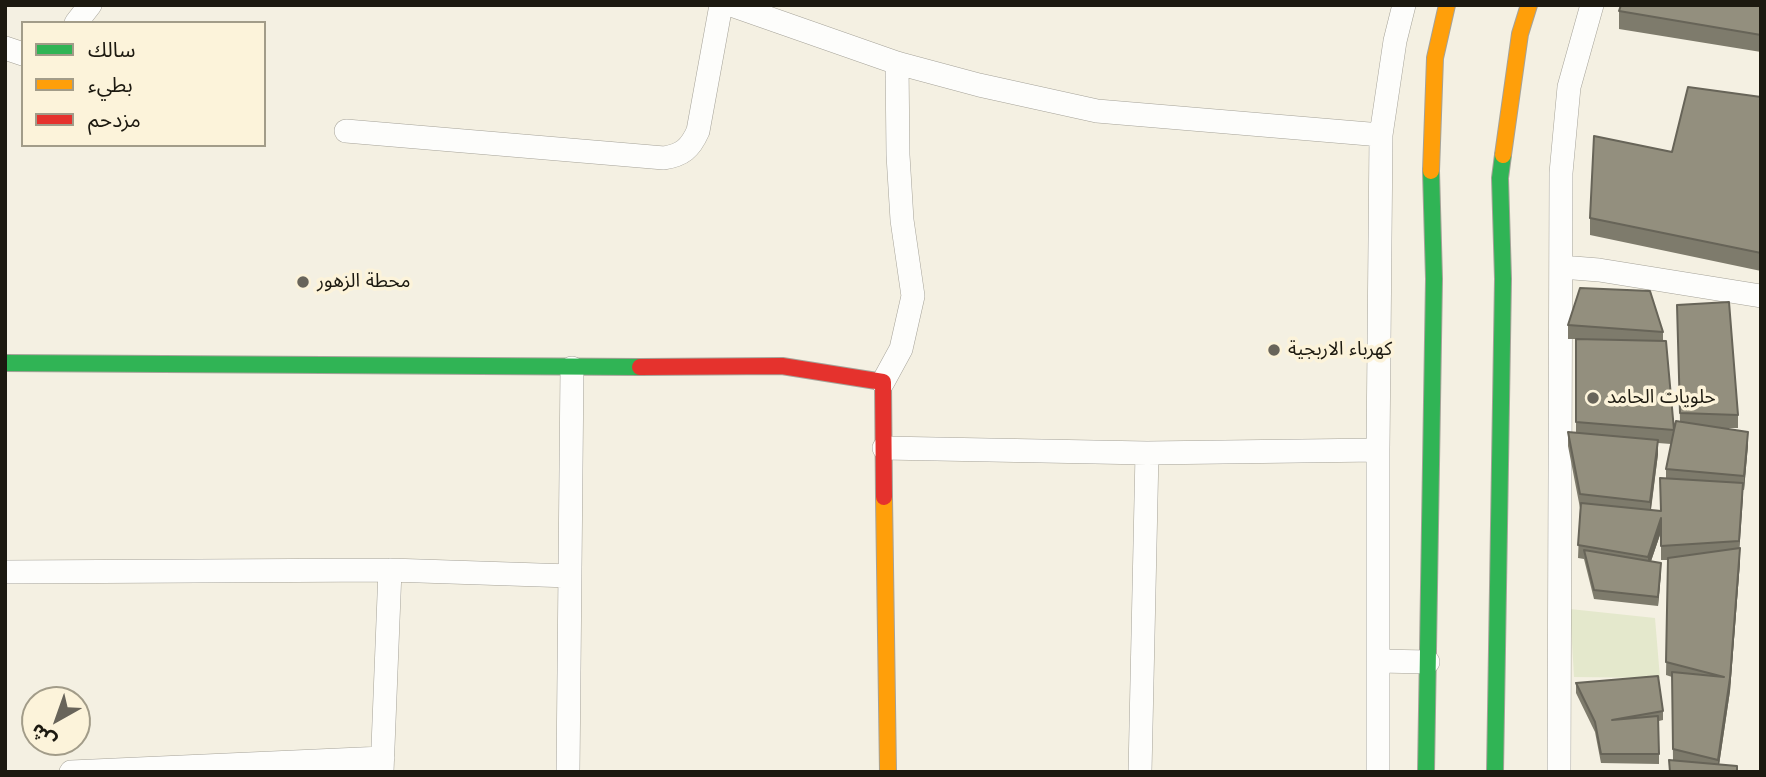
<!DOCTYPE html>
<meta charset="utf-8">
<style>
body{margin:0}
#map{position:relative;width:1766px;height:777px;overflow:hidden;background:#f4f0e2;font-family:Jost,"Noto Sans Arabic",sans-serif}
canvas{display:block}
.frame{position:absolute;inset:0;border:7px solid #1c1910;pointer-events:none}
.legend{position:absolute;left:21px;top:21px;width:245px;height:126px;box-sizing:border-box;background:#fcf3da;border:2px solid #a29c89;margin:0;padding:9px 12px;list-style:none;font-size:21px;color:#1c1910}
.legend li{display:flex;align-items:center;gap:14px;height:35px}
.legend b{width:35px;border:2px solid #a29c89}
.north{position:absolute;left:21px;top:686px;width:70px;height:70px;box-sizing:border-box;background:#fcf3da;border:2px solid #a29c89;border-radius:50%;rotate:220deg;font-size:19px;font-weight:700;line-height:28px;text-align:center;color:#1c1910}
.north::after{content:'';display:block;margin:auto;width:24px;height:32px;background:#68645a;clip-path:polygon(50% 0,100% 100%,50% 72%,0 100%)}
</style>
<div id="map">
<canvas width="1766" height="777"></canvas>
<div class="frame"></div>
<ul class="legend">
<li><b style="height:9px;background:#30b455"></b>سالك</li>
<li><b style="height:9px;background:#ff9f0a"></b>بطيء</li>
<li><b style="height:9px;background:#e5322d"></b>مزدحم</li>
</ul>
<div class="north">ش</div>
</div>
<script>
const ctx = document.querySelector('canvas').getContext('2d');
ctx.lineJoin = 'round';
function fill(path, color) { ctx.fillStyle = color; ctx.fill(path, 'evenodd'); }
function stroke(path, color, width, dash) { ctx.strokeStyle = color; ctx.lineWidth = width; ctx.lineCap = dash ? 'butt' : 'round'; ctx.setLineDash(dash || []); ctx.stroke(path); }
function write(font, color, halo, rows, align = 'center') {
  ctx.font = font + ' Jost,"Noto Sans Arabic",sans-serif'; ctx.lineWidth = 7; ctx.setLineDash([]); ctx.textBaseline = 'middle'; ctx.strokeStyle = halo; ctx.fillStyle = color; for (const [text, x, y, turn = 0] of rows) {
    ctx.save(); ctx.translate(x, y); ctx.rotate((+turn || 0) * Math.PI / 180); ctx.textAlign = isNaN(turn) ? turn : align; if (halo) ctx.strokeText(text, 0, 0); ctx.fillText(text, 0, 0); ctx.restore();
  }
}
const green = new Path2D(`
 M 1570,609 L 1655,618 L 1660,678 L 1574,677 Z`);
const street = new Path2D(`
 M 731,5 L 897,63 L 979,85 L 1097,111 L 1381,135
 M 76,23 L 90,5
 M 5,48 L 23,54
 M 346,131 L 664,158 C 682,155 690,149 698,131 L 721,5
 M 1561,267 L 1599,270 L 1761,296
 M 883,382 L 901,349 L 913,296 L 902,220 L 898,155 L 897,63
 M 884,448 L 1147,453 L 1378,450
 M 5,572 L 390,570 L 570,576
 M 1378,661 L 1428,662
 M 71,772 L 383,758
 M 382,772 L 390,570
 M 568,772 L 572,368
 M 1140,772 L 1147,453
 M 1378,772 L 1378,450 L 1381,135 L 1395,41 L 1404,5
 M 1559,772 L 1561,173 L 1569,87 L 1592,5`);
const fast = new Path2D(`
 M 5,363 L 640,367
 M 1426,772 L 1434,279 L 1431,171
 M 1495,772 L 1503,279 L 1500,178 L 1503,155`);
const slow = new Path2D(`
 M 1503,155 L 1520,34 L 1529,5
 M 1431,171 L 1435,58 L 1447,5
 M 884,497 L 888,772`);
const jam = new Path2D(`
 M 640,367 L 782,366 L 883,382 L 884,497`);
const wall = new Path2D(`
 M 1761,5 L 1761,52 L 1619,29 L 1619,11 Z
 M 1761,97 L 1761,271 L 1590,235 L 1590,218 L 1672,152 Z
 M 1677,305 L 1738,415 L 1738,428 L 1721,428 L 1748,445 L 1744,490 L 1743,490 L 1739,548 L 1740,562 L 1730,691 L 1719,765 L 1673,760 L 1672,677 L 1666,675 L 1668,560 L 1661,560 L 1661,532 L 1651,561 L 1661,572 L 1658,606 L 1594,599 L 1584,559 L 1578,558 L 1580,508 L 1568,446 L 1568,432 L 1576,433 L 1576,339 L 1568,339 L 1568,325 L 1663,332 L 1663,341 L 1674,430 L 1680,421 ZM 1658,443 L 1671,444 L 1666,469 L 1666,479 L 1661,511 L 1651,510 L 1658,454 Z
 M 1576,683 L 1663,711 L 1663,720 L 1659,721 L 1659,764 L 1601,763 L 1595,732 L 1576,693 Z`);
const shadedWall = new Path2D(`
 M 1748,432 L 1748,445 L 1744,490 L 1744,476 Z
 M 1658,440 L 1658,454 L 1650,515 L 1650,502 Z
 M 1743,483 L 1743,497 L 1739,554 L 1739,541 Z
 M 1661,518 L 1661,532 L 1648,570 L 1648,557 Z
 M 1740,548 L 1740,562 L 1730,691 L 1718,772 L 1718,760 Z
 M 1661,563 L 1661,572 L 1658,606 L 1658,597 Z`);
const building = new Path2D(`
 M 1621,5 L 1761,5 L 1761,35 L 1619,11 Z
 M 1688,87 L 1761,97 L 1761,253 L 1590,218 L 1594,136 L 1672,152 Z
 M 1580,288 L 1650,291 L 1663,332 L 1568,325 Z
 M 1729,302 L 1738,415 L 1680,413 L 1677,305 Z
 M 1576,339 L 1666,341 L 1674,430 L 1676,421 L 1748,432 L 1744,476 L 1666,469 L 1674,430 L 1576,422 Z
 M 1568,432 L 1658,440 L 1650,502 L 1580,494 Z
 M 1660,478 L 1743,483 L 1739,541 L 1661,546 L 1661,518 L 1648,557 L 1578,545 L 1581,503 L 1661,511 Z
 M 1740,548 L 1730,678 L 1718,760 L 1673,749 L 1672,672 L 1724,677 L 1666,662 L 1668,558 Z
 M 1584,550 L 1661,563 L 1658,597 L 1594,590 Z
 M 1658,676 L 1663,711 L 1612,720 L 1658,716 L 1659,754 L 1601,754 L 1595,722 L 1576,683 Z
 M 1669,760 L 1737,766 L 1737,772 L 1670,772 Z`);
const markers = [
 [303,282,7,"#68645a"],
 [1274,350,7,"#68645a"],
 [1593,398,7,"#68645a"]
];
const poiNames = [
 ["محطة الزهور",317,282],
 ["كهرباء الاربجية",1288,350],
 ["حلويات الحامد",1607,398]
];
fill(green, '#e4e8cc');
stroke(street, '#a5a298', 24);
stroke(fast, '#a5a298', 18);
stroke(slow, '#a5a298', 18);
stroke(jam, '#a5a298', 18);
stroke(street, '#fdfdfb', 23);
stroke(fast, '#30b455', 16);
stroke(slow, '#ff9f0a', 16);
stroke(jam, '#e5322d', 16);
fill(wall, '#7e7b6c');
fill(shadedWall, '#676458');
fill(building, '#938f7e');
stroke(building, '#676458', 2);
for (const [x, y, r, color] of markers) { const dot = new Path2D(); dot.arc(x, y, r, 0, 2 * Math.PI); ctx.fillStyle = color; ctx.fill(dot); stroke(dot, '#fcf3da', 2.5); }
write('19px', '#1c1910', '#fcf3da', poiNames, 'left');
</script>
